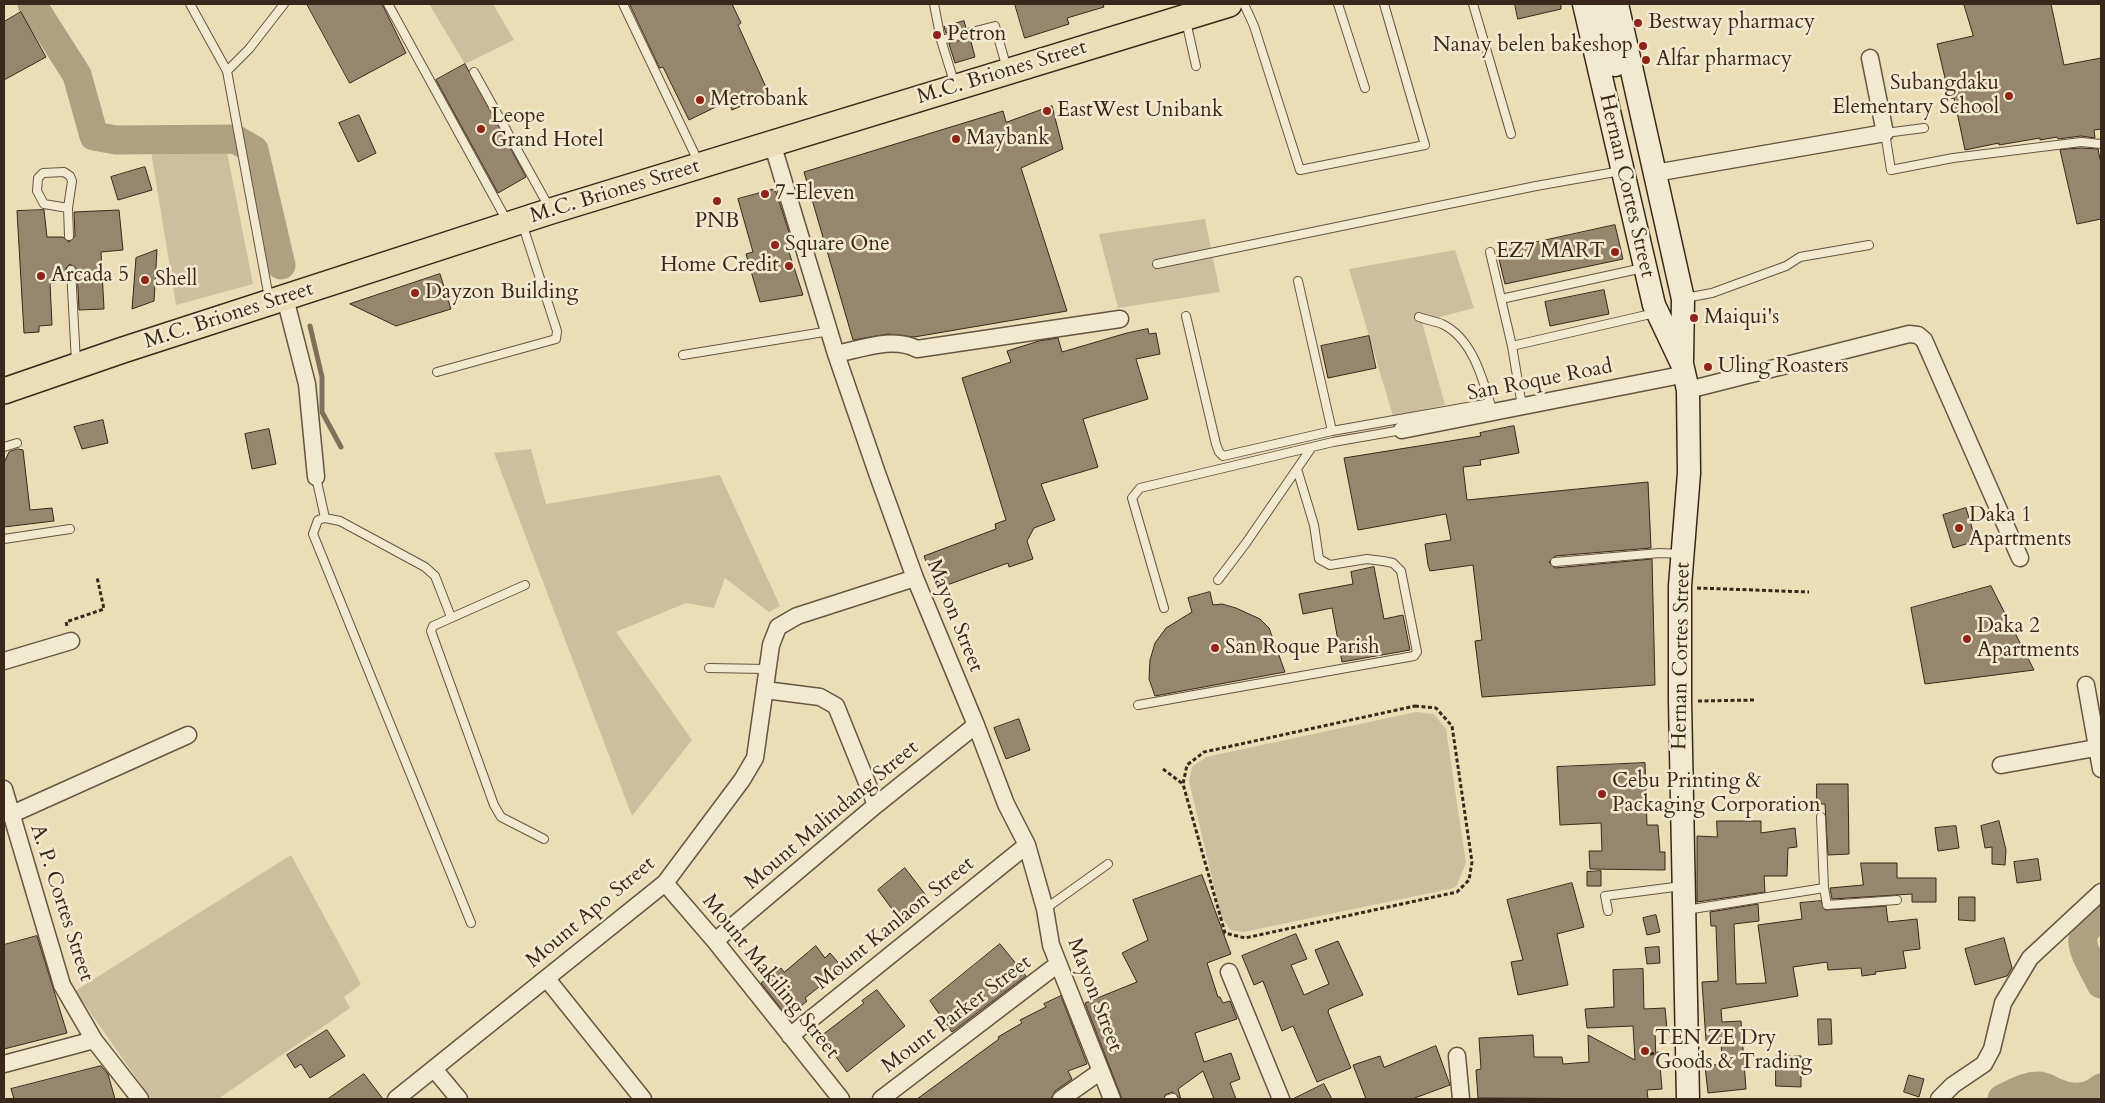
<!DOCTYPE html>
<style>
body{margin:0}
#map{position:relative;width:2105px;height:1103px;overflow:hidden;background:#ebdeb7;font-family:Cardo,serif}
canvas{display:block}
.frame{position:absolute;inset:0;border:5px solid #3a271c;pointer-events:none}
</style>
<div id="map">
<canvas width="2105" height="1103"></canvas>
<div class="frame"></div>
</div>
<script>
const ctx = document.querySelector('canvas').getContext('2d');
ctx.lineJoin = 'round';
function fill(path, color) { ctx.fillStyle = color; ctx.fill(path, 'evenodd'); }
function stroke(path, color, width, dash) { ctx.strokeStyle = color; ctx.lineWidth = width; ctx.lineCap = dash ? 'butt' : 'round'; ctx.setLineDash(dash || []); ctx.stroke(path); }
function write(font, color, halo, rows, align = 'center') {
  ctx.font = font + ' Cardo,serif'; ctx.lineWidth = 5; ctx.setLineDash([]); ctx.textBaseline = 'middle'; ctx.strokeStyle = halo; ctx.fillStyle = color; for (const [text, x, y, turn = 0] of rows) {
    ctx.save(); ctx.translate(x, y); ctx.rotate((+turn || 0) * Math.PI / 180); ctx.textAlign = isNaN(turn) ? turn : align; if (halo) ctx.strokeText(text, 0, 0); ctx.fillText(text, 0, 0); ctx.restore();
  }
}
const green = new Path2D(`
 M 429,4 L 493,4 L 514,40 L 465,64 Z
 M 150,145 L 226,147 L 253,284 L 176,305 Z
 M 1205,219 L 1220,292 L 1118,308 L 1099,234 Z
 M 1455,250 L 1474,308 L 1422,322 L 1445,405 L 1393,416 L 1349,269 Z
 M 531,449 L 546,504 L 720,475 L 780,606 L 769,612 L 725,578 L 714,608 L 686,603 L 616,632 L 692,740 L 632,816 L 494,453 Z
 M 1416,712 L 1434,714 L 1446,729 L 1466,863 L 1457,885 L 1454,888 L 1244,932 L 1230,930 L 1221,916 L 1189,781 L 1192,767 L 1206,757 Z
 M 291,855 L 361,984 L 344,997 L 350,1008 L 218,1099 L 151,1099 L 75,991 Z`);
const stream = new Path2D(`
 M 310,326 L 322,377 L 322,412 L 341,447`);
const river = new Path2D(`
 M 32,4 L 77,75 L 94,136 L 116,140 L 235,139 L 254,150 L 281,265
 M 2101,920 C 2065,932 2092,963 2101,984
 M 2002,1099 C 2015,1093 2024,1086 2039,1086 C 2045,1086 2051,1091 2057,1093 C 2072,1099 2089,1099 2101,1088`);
const building = new Path2D(`
 M 307,4 L 382,4 L 406,53 L 350,83 Z
 M 630,4 L 732,4 L 741,23 L 738,25 L 769,94 L 732,110 L 728,101 L 689,120 L 663,67 L 660,68 Z
 M 1015,4 L 1103,4 L 1104,7 L 1067,18 L 1069,24 L 1025,38 Z
 M 1515,4 L 1561,4 L 1561,9 L 1518,19 Z
 M 1964,4 L 2051,4 L 2064,65 L 2101,58 L 2101,129 L 2094,130 L 2095,138 L 2081,136 L 2058,139 L 2057,137 L 2040,140 L 2040,138 L 1999,145 L 1999,143 L 1965,150 L 1954,98 L 1950,99 L 1937,44 L 1973,36 Z
 M 21,12 L 46,57 L 4,80 L 4,22 Z
 M 964,21 L 966,28 L 946,33 L 944,27 Z
 M 970,38 L 975,57 L 955,63 L 949,44 Z
 M 465,64 L 526,177 L 498,193 L 436,80 Z
 M 1052,106 L 1063,149 L 1021,168 L 1067,311 L 914,337 L 888,334 L 853,340 L 804,172 L 1003,111 L 1006,122 Z
 M 359,115 L 376,153 L 358,162 L 339,123 Z
 M 2081,148 L 2098,149 L 2101,164 L 2101,219 L 2077,224 L 2060,150 Z
 M 145,167 L 152,190 L 118,200 L 111,177 Z
 M 775,189 L 790,235 L 784,237 L 803,295 L 760,302 L 746,254 L 753,252 L 738,199 Z
 M 44,210 L 47,237 L 63,237 L 69,242 L 75,236 L 74,212 L 119,210 L 123,250 L 101,252 L 104,309 L 79,310 L 77,269 L 70,264 L 66,268 L 66,282 L 50,283 L 52,325 L 39,326 L 39,332 L 24,333 L 17,211 Z
 M 1615,225 L 1623,259 L 1505,284 L 1497,251 Z
 M 157,250 L 154,301 L 132,309 L 136,258 Z
 M 440,274 L 451,309 L 396,326 L 350,304 Z
 M 1604,290 L 1609,314 L 1550,326 L 1545,302 Z
 M 1148,329 L 1149,334 L 1156,333 L 1160,354 L 1136,359 L 1148,399 L 1083,419 L 1098,467 L 1041,484 L 1055,520 L 1034,528 L 1027,541 L 1033,559 L 1009,567 L 1008,563 L 936,589 L 924,556 L 996,529 L 995,524 L 1006,520 L 962,378 L 1011,362 L 1007,351 L 1039,341 L 1058,338 L 1062,352 L 1127,333 Z
 M 1369,336 L 1376,368 L 1328,378 L 1321,346 Z
 M 103,420 L 108,443 L 82,449 L 74,427 Z
 M 1514,426 L 1519,453 L 1480,460 L 1481,465 L 1463,467 L 1467,500 L 1648,482 L 1651,548 L 1555,556 L 1549,562 L 1555,568 L 1652,559 L 1655,685 L 1482,697 L 1475,641 L 1482,640 L 1473,565 L 1430,571 L 1428,565 L 1425,544 L 1451,540 L 1446,514 L 1358,530 L 1344,458 L 1481,436 L 1480,433 Z
 M 269,429 L 276,464 L 252,469 L 245,434 Z
 M 18,449 L 23,450 L 30,510 L 52,508 L 54,521 L 4,527 L 4,463 L 9,452 Z
 M 1966,508 L 1976,541 L 1953,548 L 1943,515 Z
 M 1374,567 L 1384,619 L 1403,615 L 1410,650 L 1342,662 L 1332,608 L 1303,614 L 1299,594 L 1353,584 L 1351,572 Z
 M 1991,586 L 2034,670 L 1925,684 L 1911,608 Z
 M 1210,592 L 1213,605 L 1222,604 L 1236,608 L 1260,619 L 1269,628 L 1285,672 L 1155,696 L 1149,679 L 1150,660 L 1155,643 L 1166,628 L 1192,612 L 1188,598 Z
 M 1019,719 L 1030,750 L 1006,759 L 994,728 Z
 M 1645,763 L 1647,825 L 1658,825 L 1660,852 L 1665,852 L 1665,870 L 1590,869 L 1589,851 L 1602,851 L 1601,823 L 1560,825 L 1557,767 Z
 M 1817,784 L 1848,784 L 1849,854 L 1828,855 L 1825,804 L 1817,804 Z
 M 1717,821 L 1761,821 L 1761,833 L 1795,828 L 1797,847 L 1788,848 L 1787,876 L 1764,876 L 1765,892 L 1697,902 L 1697,836 L 1717,837 Z
 M 1999,821 L 2006,850 L 2005,865 L 1992,864 L 1992,847 L 1985,848 L 1981,826 Z
 M 1956,826 L 1959,848 L 1938,851 L 1935,828 Z
 M 2038,859 L 2041,880 L 2017,883 L 2014,862 Z
 M 1861,863 L 1897,863 L 1897,878 L 1936,878 L 1936,902 L 1912,902 L 1912,894 L 1832,899 L 1830,888 L 1863,885 Z
 M 905,868 L 931,902 L 903,924 L 878,890 Z
 M 1601,871 L 1601,886 L 1587,886 L 1587,872 Z
 M 1202,875 L 1231,954 L 1207,963 L 1218,997 L 1220,997 L 1223,1003 L 1230,1001 L 1237,1019 L 1195,1033 L 1204,1062 L 1231,1053 L 1240,1079 L 1230,1083 L 1236,1099 L 1214,1099 L 1203,1071 L 1178,1089 L 1181,1099 L 1172,1092 L 1165,1095 L 1164,1099 L 1122,1099 L 1085,1003 L 1137,982 L 1122,953 L 1148,940 L 1133,900 Z
 M 1572,883 L 1584,927 L 1557,934 L 1568,985 L 1518,995 L 1511,962 L 1523,960 L 1507,900 Z
 M 1959,897 L 1975,897 L 1975,921 L 1959,920 Z
 M 1821,901 L 1825,910 L 1886,906 L 1888,922 L 1917,919 L 1920,949 L 1903,951 L 1906,968 L 1875,972 L 1876,974 L 1862,976 L 1861,968 L 1828,970 L 1827,962 L 1793,967 L 1798,996 L 1721,1009 L 1722,1022 L 1741,1021 L 1746,1089 L 1708,1093 L 1705,1066 L 1722,1064 L 1721,1040 L 1706,1041 L 1702,982 L 1718,981 L 1716,926 L 1711,926 L 1710,912 L 1758,904 L 1759,921 L 1734,924 L 1736,984 L 1766,983 L 1758,925 L 1802,919 L 1800,903 Z
 M 1656,915 L 1660,932 L 1647,935 L 1643,918 Z
 M 1296,934 L 1307,959 L 1291,965 L 1304,995 L 1329,984 L 1315,950 L 1338,941 L 1363,995 L 1329,1009 L 1328,1012 L 1351,1068 L 1317,1082 L 1293,1026 L 1282,1031 L 1263,981 L 1254,985 L 1242,956 Z
 M 37,936 L 67,1033 L 4,1049 L 4,945 Z
 M 2004,938 L 2012,968 L 2007,976 L 1975,985 L 1965,949 Z
 M 1000,944 L 1026,976 L 952,1032 L 930,1001 Z
 M 816,946 L 825,958 L 830,953 L 843,968 L 805,998 L 807,1001 L 794,1012 L 788,1005 L 782,1010 L 761,983 L 781,968 L 784,972 Z
 M 1659,947 L 1660,963 L 1647,964 L 1645,948 Z
 M 1643,969 L 1644,1009 L 1665,1008 L 1667,1029 L 1655,1030 L 1656,1065 L 1660,1065 L 1662,1089 L 1647,1090 L 1648,1099 L 1478,1098 L 1476,1070 L 1481,1069 L 1479,1038 L 1533,1035 L 1534,1057 L 1562,1057 L 1563,1064 L 1589,1062 L 1588,1035 L 1635,1060 L 1633,1026 L 1587,1028 L 1585,1009 L 1614,1007 L 1613,970 Z
 M 877,990 L 905,1026 L 847,1072 L 821,1036 L 864,1003 L 862,1001 Z
 M 1061,996 L 1087,1064 L 1068,1071 L 1072,1079 L 1055,1091 L 1051,1099 L 917,1099 L 999,1039 L 998,1037 L 1022,1023 L 1020,1020 L 1046,1007 L 1044,1004 Z
 M 1818,1019 L 1831,1019 L 1832,1044 L 1819,1045 Z
 M 327,1030 L 345,1056 L 310,1078 L 301,1064 L 295,1068 L 287,1055 Z
 M 1436,1046 L 1450,1085 L 1412,1099 L 1366,1099 L 1353,1065 L 1380,1056 L 1384,1067 Z
 M 1776,1056 L 1801,1056 L 1801,1087 L 1776,1086 Z
 M 101,1066 L 108,1074 L 115,1099 L 14,1099 L 11,1089 Z
 M 364,1074 L 383,1099 L 328,1099 Z
 M 1909,1075 L 1924,1079 L 1919,1097 L 1904,1092 Z
 M 1324,1084 L 1332,1099 L 1293,1099 Z`);
const path = new Path2D(`
 M 1697,588 L 1809,592
 M 67,626 L 66,622 L 104,609 L 97,577
 M 1698,701 L 1755,700
 M 1415,706 L 1436,708 L 1452,726 L 1472,862 L 1469,880 L 1457,892 L 1245,938 L 1225,933 L 1183,784 L 1187,765 L 1204,752 Z
 M 1163,769 L 1183,784
 M 1650,1054 L 1669,1052`);
const service = new Path2D(`
 M 190,4 L 227,71 L 269,298
 M 388,4 L 507,221
 M 623,4 L 698,161
 M 934,4 L 941,40 L 955,85
 M 1244,4 L 1254,26 L 1300,170 L 1425,145 L 1384,4
 M 1338,4 L 1365,88
 M 1473,4 L 1511,134
 M 1186,21 L 1196,66
 M 941,40 L 995,26 L 1007,69
 M 227,71 L 249,49 L 284,4
 M 474,72 L 549,207
 M 1924,128 L 1885,133 L 1891,170 L 1953,158 L 2081,142 L 2101,144
 M 68,208 L 44,204 L 37,191 L 38,178 L 43,173 L 64,172 L 70,176 L 72,181 L 68,208 L 69,236
 M 1490,252 L 1512,346 L 1522,406
 M 1157,264 L 1536,186 L 1621,171
 M 71,270 L 76,362
 M 1298,281 L 1332,431
 M 1685,298 L 1712,293 L 1786,266 L 1800,257 L 1869,245
 M 1501,299 L 1643,268
 M 1186,316 L 1216,444 L 1219,452 L 1223,456 L 1332,431 L 1490,403
 M 1419,317 C 1426,320 1435,321 1442,324 C 1472,338 1482,377 1491,406
 M 1512,346 L 1655,313
 M 683,355 L 830,331
 M 437,372 L 556,339 L 557,331 L 522,223
 M 4,447 L 17,443
 M 316,477 L 325,518 L 318,520 L 313,534 L 471,923
 M 325,518 L 340,521 L 425,567 L 435,576 L 451,617
 M 4,539 L 70,529
 M 1555,562 L 1660,553 L 1680,554
 M 1218,580 L 1246,543 L 1312,447
 M 525,585 L 433,626 L 431,631 L 494,805 L 501,817 L 544,839
 M 1164,608 L 1132,498 L 1140,488 L 1333,442 L 1402,430
 M 709,668 L 766,669
 M 1138,705 L 1414,656 L 1417,652 L 1401,571 L 1393,563 L 1383,561 L 1367,559 L 1330,565 L 1319,559 L 1314,525 L 1297,469
 M 1824,888 L 1827,905 L 1897,900
 M 1045,909 L 1108,864
 M 1686,910 L 1824,888 L 1821,817
 M 1608,911 L 1605,896 L 1682,886
 M 1169,1099 L 1173,1098`);
const minor = new Path2D(`
 M 772,143 L 836,354 L 877,473 L 915,578 L 976,725 L 1006,804 L 1027,845 L 1045,909 L 1051,945 L 1112,1099
 M 1655,173 L 1885,133 L 1870,58
 M 285,298 L 307,384 L 316,477
 M 836,354 C 861,349 894,336 917,349 L 1120,319
 M 1688,390 L 1909,334 L 1918,335 L 1924,340 L 2020,558
 M 1402,430 L 1686,374
 M 4,661 L 71,641
 M 2086,685 L 2101,769
 M 765,690 L 820,697 L 836,706 L 876,805
 M 2001,765 L 2101,747
 M 4,789 L 62,985 L 94,1040 L 140,1099
 M 10,815 L 188,735
 M 665,883 L 715,941 L 841,1099
 M 715,941 L 876,805 L 976,725
 M 1229,972 L 1281,1099
 M 547,979 L 643,1099
 M 790,1036 L 1027,845
 M 1457,1056 L 1461,1099
 M 4,1064 L 94,1040
 M 434,1069 L 459,1099
 M 396,1099 L 665,883 L 742,780 L 755,758 L 771,645 L 778,627 L 797,616 L 915,578
 M 881,1099 L 1058,964
 M 1061,1099 L 1101,1071
 M 1939,1099 L 1953,1085 L 1984,1064 L 1992,1049 L 2003,1003 L 2030,958 L 2101,892`);
const secondary = new Path2D(`
 M 1584,4 L 1654,305 L 1682,364 L 1688,390 L 1689,473 L 1680,586 L 1680,701 L 1688,1099
 M 1601,4 L 1615,65
 M 1617,4 L 1683,299 L 1682,360`);
const primary = new Path2D(`
 M 4,391 L 123,350 L 551,211 L 1229,4`);
const markers = [
 [1638,23,5,"#8f2418"],
 [937,35,5,"#8f2418"],
 [1643,46,5,"#8f2418"],
 [1646,60,5,"#8f2418"],
 [2009,96,5,"#8f2418"],
 [700,100,5,"#8f2418"],
 [1047,111,5,"#8f2418"],
 [481,129,5,"#8f2418"],
 [956,139,5,"#8f2418"],
 [765,194,5,"#8f2418"],
 [717,201,5,"#8f2418"],
 [775,245,5,"#8f2418"],
 [1615,252,5,"#8f2418"],
 [789,266,5,"#8f2418"],
 [41,276,5,"#8f2418"],
 [145,280,5,"#8f2418"],
 [415,293,5,"#8f2418"],
 [1694,318,5,"#8f2418"],
 [1708,367,5,"#8f2418"],
 [1959,528,5,"#8f2418"],
 [1967,639,5,"#8f2418"],
 [1215,648,5,"#8f2418"],
 [1602,794,5,"#8f2418"],
 [1645,1051,5,"#8f2418"]
];
const poiNames = [
 ["Bestway pharmacy",1648,23],
 ["Petron",947,35],
 ["Nanay belen bakeshop",1633,46,"right"],
 ["Alfar pharmacy",1656,60],
 ["Subangdaku",1999,84,"right"],
 ["Elementary School",1999,108,"right"],
 ["Metrobank",710,100],
 ["EastWest Unibank",1057,111],
 ["Leope",491,117],
 ["Grand Hotel",491,141],
 ["Maybank",966,139],
 ["7-Eleven",775,194],
 ["PNB",717,222,"center"],
 ["Square One",785,245],
 ["EZ7 MART",1605,252,"right"],
 ["Home Credit",779,266,"right"],
 ["Arcada 5",51,276],
 ["Shell",155,280],
 ["Dayzon Building",425,293],
 ["Maiqui's",1704,318],
 ["Uling Roasters",1718,367],
 ["Daka 1",1969,516],
 ["Apartments",1969,540],
 ["Daka 2",1977,627],
 ["Apartments",1977,651],
 ["San Roque Parish",1225,648],
 ["Cebu Printing &",1612,782],
 ["Packaging Corporation",1612,806],
 ["TEN ZE Dry",1655,1039],
 ["Goods & Trading",1655,1063]
];
const streetNames = [
 ["M.C. Briones Street",1002,73,-17],
 ["Hernan Cortes Street",1626,186,77],
 ["M.C. Briones Street",615,192,-17],
 ["M.C. Briones Street",229,316,-18],
 ["San Roque Road",1540,381,-11],
 ["Mayon Street",954,616,68],
 ["Hernan Cortes Street",1682,656,-89],
 ["Mount Malindang Street",832,816,-40],
 ["A. P. Cortes Street",61,903,72],
 ["Mount Apo Street",591,913,-40],
 ["Mount Kanlaon Street",895,924,-39],
 ["Mount Makiling Street",770,977,51],
 ["Mayon Street",1094,995,69],
 ["Mount Parker Street",957,1015,-37]
];
fill(green, '#cdbf9d');
stroke(stream, '#807059', 5);
stroke(river, '#afa082', 29);
fill(building, '#96866d');
stroke(building, '#3a271c', 1);
stroke(service, '#665543', 10);
stroke(minor, '#665543', 19);
stroke(secondary, '#3a271c', 25);
stroke(primary, '#3a271c', 28);
stroke(path, '#3a271c', 3, [4, 2.5]);
stroke(service, '#f2ead0', 8);
stroke(minor, '#f2ead0', 16);
stroke(secondary, '#f2ead0', 22);
stroke(primary, '#ebdeb7', 25);
for (const [x, y, r, color] of markers) { const dot = new Path2D(); dot.arc(x, y, r, 0, 2 * Math.PI); ctx.fillStyle = color; ctx.fill(dot); stroke(dot, '#f2ead0', 2); }
write('21px', '#3a271c', '#f2ead0', poiNames, 'left');
write('21px', '#3a271c', '#f2ead0', streetNames);
</script>
